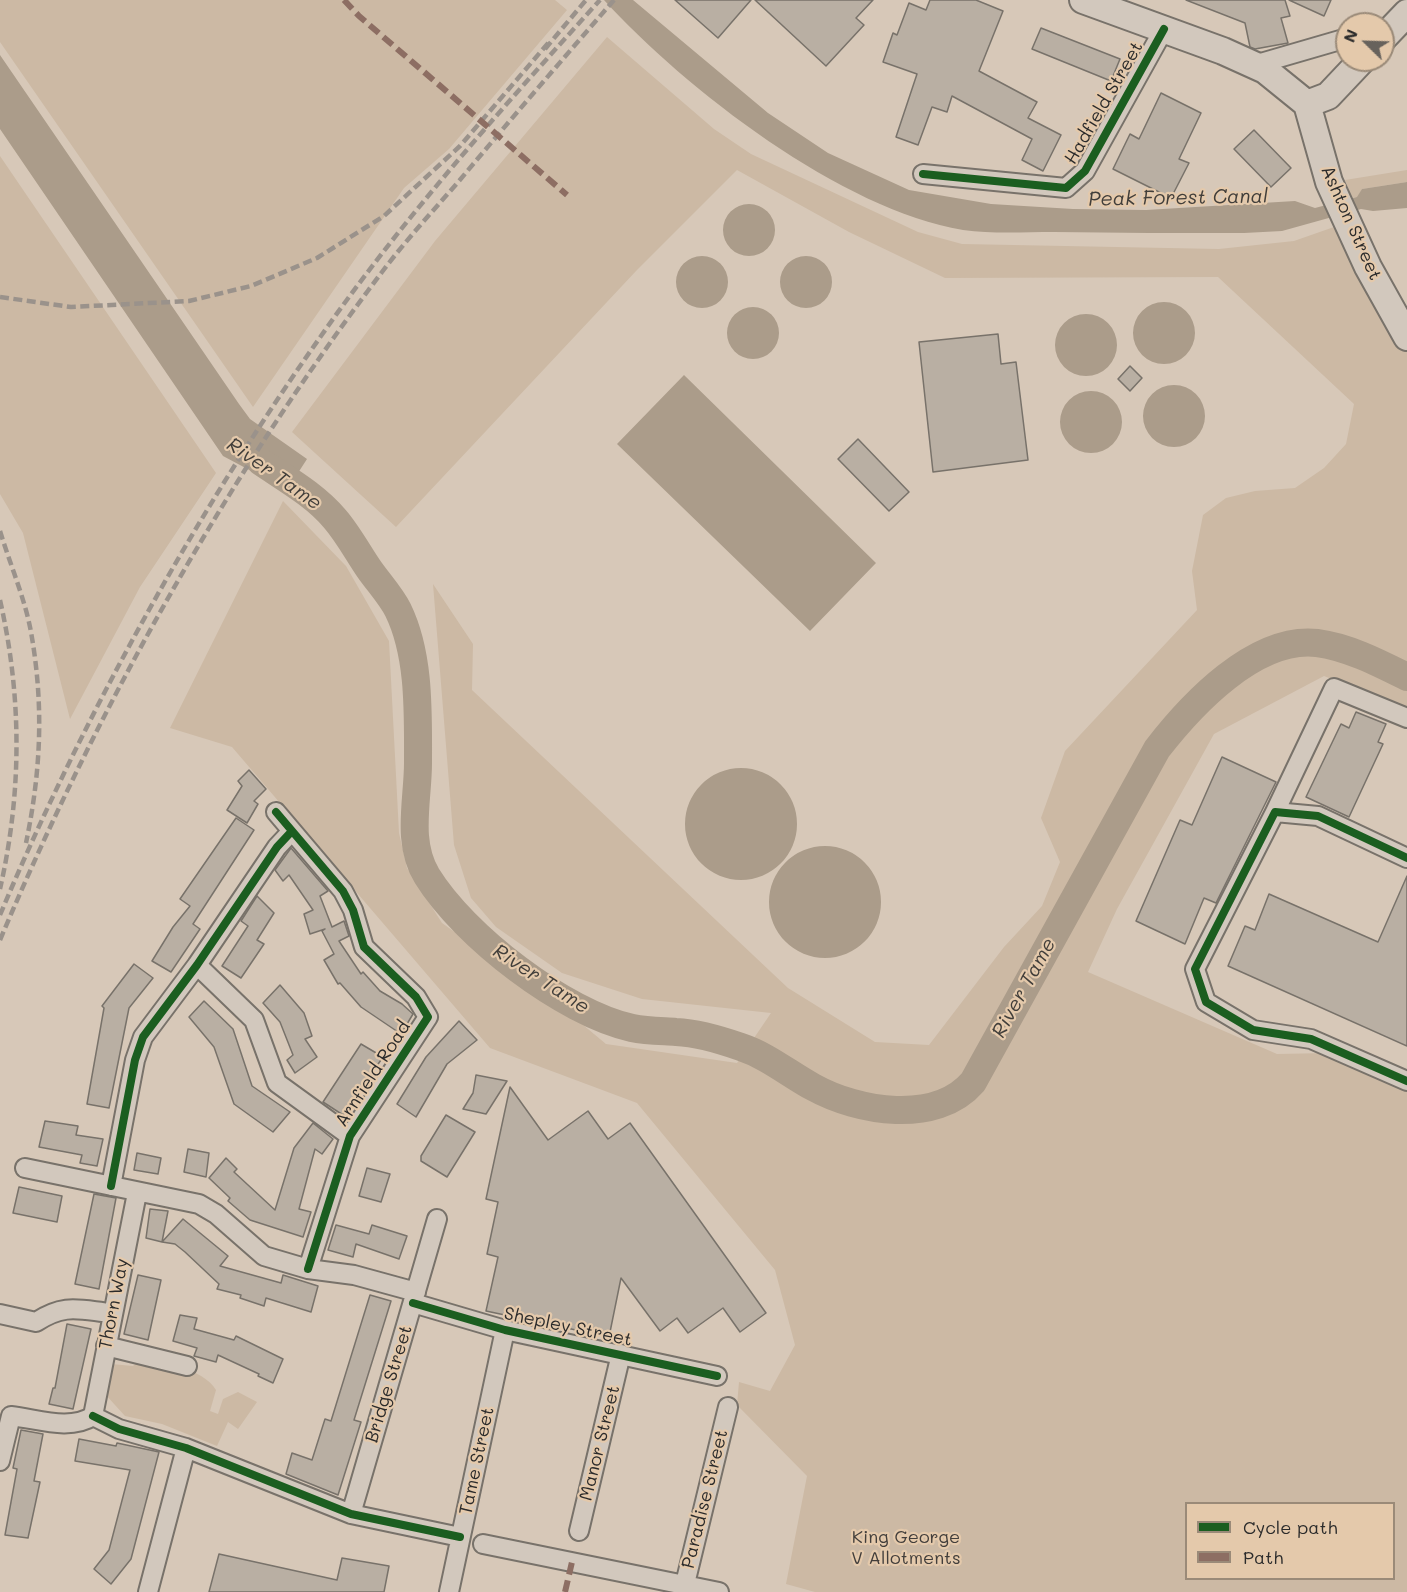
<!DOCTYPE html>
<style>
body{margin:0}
#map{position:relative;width:1407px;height:1592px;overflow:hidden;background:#d7c8b8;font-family:Mali,sans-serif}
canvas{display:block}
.legend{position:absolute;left:1185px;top:1502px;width:210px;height:78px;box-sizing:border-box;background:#e4c9ab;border:2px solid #9a8a78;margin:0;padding:8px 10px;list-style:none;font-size:18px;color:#2b2b2b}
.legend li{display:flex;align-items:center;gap:12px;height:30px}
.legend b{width:30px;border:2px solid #9a8a78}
.north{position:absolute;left:1335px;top:12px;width:60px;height:60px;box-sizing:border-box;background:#e4c9ab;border:2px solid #9a8a78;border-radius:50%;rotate:293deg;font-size:16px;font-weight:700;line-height:24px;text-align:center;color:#2b2b2b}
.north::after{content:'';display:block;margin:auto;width:21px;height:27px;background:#67625c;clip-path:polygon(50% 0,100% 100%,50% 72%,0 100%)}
</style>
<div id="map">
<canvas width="1407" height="1592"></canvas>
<ul class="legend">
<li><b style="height:8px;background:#1b5e20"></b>Cycle path</li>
<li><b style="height:8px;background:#8d6e63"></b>Path</li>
</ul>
<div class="north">N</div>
</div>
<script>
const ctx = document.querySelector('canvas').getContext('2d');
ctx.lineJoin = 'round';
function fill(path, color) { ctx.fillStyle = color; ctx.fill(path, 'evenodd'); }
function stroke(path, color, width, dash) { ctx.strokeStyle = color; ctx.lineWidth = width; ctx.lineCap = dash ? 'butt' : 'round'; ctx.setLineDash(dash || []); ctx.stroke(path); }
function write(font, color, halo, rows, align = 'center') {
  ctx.font = font + ' Mali,sans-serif'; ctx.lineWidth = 4.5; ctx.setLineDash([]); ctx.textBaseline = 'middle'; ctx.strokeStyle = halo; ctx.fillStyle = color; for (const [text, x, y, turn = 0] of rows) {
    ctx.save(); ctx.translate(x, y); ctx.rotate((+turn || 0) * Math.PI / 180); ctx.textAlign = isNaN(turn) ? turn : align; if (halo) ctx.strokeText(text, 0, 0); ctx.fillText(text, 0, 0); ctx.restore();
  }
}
const green = new Path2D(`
 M 0,0 L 555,0 L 567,10 L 449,149 L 404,188 L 253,407 L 0,42 Z
 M 607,37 L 714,129 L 751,154 L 918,232 L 962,244 L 1219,249 L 1294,241 L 1334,227 L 1407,346 L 1407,709 L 1324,676 L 1214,734 L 1117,909 L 1088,972 L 1277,1054 L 1328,1053 L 1407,1087 L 1407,1592 L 815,1592 L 786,1584 L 807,1476 L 737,1405 L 739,1382 L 770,1391 L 795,1345 L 775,1270 L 637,1103 L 490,1048 L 232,747 L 170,728 L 283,501 L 346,566 L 389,641 L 399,833 L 407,868 L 442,923 L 570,1014 L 606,1044 L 737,1063 L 771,1013 L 642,999 L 562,973 L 496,927 L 471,898 L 454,845 L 433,584 L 473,644 L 472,690 L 788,988 L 875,1042 L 929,1045 L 1004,947 L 1042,906 L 1060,862 L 1041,818 L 1065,751 L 1197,610 L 1192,571 L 1203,515 L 1226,498 L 1255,491 L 1295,488 L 1324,468 L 1346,444 L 1354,404 L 1218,277 L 945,278 L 849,232 L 737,170 L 637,270 L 396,527 L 292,432 L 435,241 ZM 1186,1504 L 1394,1504 L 1394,1578 L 1186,1578 Z
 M 0,156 L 216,473 L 140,587 L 70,719 L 23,533 L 0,494 Z
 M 1407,170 L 1407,182 L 1362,189 L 1358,197 L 1352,198 L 1345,180 Z
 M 141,1359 C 164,1364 203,1368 216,1390 L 210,1411 L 218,1414 L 223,1399 L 238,1392 L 257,1402 L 238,1429 L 228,1422 L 217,1446 L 162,1424 L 125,1416 L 105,1394 L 111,1364 L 133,1366 Z`);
const water = new Path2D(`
 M 604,0 L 633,0 L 768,113 L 828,153 L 909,190 L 991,204 L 1073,209 L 1146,210 L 1295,201 L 1315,208 L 1357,197 L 1362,189 L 1407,182 L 1407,208 L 1373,211 L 1361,209 L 1282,231 L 1244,233 C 1181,233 1117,233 1054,232 C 1024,232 992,234 963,230 C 842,210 685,89 604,0 Z
 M 0,55 L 239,404 L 250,419 L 307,459 L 287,490 L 223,456 L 0,129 Z
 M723 230a26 26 0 1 1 52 0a26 26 0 1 1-52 0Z
 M780 282a26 26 0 1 1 52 0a26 26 0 1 1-52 0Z
 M676 282a26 26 0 1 1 52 0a26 26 0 1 1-52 0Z
 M1133 333a31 31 0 1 1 62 0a31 31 0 1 1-62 0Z
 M727 333a26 26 0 1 1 52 0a26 26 0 1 1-52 0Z
 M1055 345a31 31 0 1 1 62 0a31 31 0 1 1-62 0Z
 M 684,375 L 876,563 L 810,631 L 617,444 Z
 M1143 416a31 31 0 1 1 62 0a31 31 0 1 1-62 0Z
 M1060 422a31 31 0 1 1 62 0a31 31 0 1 1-62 0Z
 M685 824a56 56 0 1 1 112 0a56 56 0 1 1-112 0Z
 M769 902a56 56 0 1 1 112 0a56 56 0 1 1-112 0Z`);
const river = new Path2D(`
 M 261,462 C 286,479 315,495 335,519 C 348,534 358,553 369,569 C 378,582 391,596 398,610 C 420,655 418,713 418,763 C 418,800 406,842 427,876 C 464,936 564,1013 632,1028 C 647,1031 662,1031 676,1032 C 697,1033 721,1040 741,1047 C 768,1056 789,1074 813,1087 C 858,1112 936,1125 973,1082 L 1157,749 C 1191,705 1255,636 1317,643 C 1348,647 1379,663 1407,677`);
const building = new Path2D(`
 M 675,0 L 751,0 L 718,38 Z
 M 755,0 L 873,0 L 856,18 L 864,25 L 826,66 Z
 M 930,0 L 976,0 L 1003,11 L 979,71 L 1037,102 L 1028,118 L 1061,135 L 1043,171 L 1022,160 L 1032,139 L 952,96 L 947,112 L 932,107 L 918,145 L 896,137 L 917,74 L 883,62 L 893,33 L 897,35 L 909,3 L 926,10 Z
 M 1186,0 L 1285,0 L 1290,16 L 1281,18 L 1288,43 L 1255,49 L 1250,47 L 1245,23 Z
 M 1289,0 L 1331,0 L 1324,16 Z
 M 1041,28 L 1120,59 L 1111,81 L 1032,49 Z
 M 1161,93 L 1201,113 L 1179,159 L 1189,163 L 1171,198 L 1113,169 L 1130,134 L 1139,139 Z
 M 1254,130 L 1291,168 L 1271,187 L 1234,149 Z
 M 998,334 L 1001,364 L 1016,362 L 1028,460 L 933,472 L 919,342 Z
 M 1130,366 L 1142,378 L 1130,391 L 1118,379 Z
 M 858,439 L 909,492 L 889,511 L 838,459 Z
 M 1356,712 L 1386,724 L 1378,742 L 1383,744 L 1349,817 L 1306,797 L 1341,724 L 1349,728 Z
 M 1222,757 L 1276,782 L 1216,903 L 1204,898 L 1185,944 L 1136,921 L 1180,820 L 1192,825 Z
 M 249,770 L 266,789 L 254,801 L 258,804 L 247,823 L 227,810 L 242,786 L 238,781 Z
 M 236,818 L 254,830 L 193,924 L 200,929 L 171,972 L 152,961 L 173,927 L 190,906 L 180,899 Z
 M 291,848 L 328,891 L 320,896 L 332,927 L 344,921 L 349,936 L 339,941 L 361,974 L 363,972 L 380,991 L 402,1004 L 413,1014 L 401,1034 L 361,1007 L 340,983 L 338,984 L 324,960 L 334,954 L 322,931 L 325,929 L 310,934 L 304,914 L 313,910 L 289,875 L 283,881 L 275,870 Z
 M 1407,876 L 1407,1046 L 1228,966 L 1245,926 L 1255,930 L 1269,894 L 1378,942 Z
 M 257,896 L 274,913 L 257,940 L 264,944 L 241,978 L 222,966 L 248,926 L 241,921 Z
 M 134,964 L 153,978 L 129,1008 L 109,1108 L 87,1104 L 104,1008 L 102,1006 Z
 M 280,985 L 304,1013 L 312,1036 L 305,1039 L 317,1057 L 295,1073 L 287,1060 L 293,1055 L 280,1022 L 263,1003 Z
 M 204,1001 L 233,1029 L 252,1086 L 290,1112 L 273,1132 L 234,1104 L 214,1047 L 189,1017 Z
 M 459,1021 L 477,1040 L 447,1064 L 416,1117 L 397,1104 L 426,1057 Z
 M 361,1044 L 383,1057 L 343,1115 L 323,1102 Z
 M 476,1075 L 507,1081 L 486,1114 L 463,1109 L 473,1093 Z
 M 510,1087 L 548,1140 L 588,1111 L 608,1139 L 630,1123 L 766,1313 L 740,1332 L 723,1308 L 688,1333 L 677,1318 L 660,1331 L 621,1278 L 609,1337 L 486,1311 L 498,1257 L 487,1254 L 498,1202 L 486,1199 Z
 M 446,1115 L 475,1132 L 447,1177 L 421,1161 L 421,1156 Z
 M 45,1121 L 78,1126 L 76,1135 L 103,1139 L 97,1166 L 80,1163 L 82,1155 L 39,1147 Z
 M 313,1123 L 333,1139 L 322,1154 L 315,1149 L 299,1209 L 311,1212 L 303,1237 L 250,1220 L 228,1201 L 230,1198 L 209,1178 L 226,1158 L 237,1169 L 234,1172 L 275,1210 L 294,1148 Z
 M 188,1149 L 209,1153 L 206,1177 L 184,1172 Z
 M 137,1153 L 161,1158 L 158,1174 L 134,1170 Z
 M 367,1168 L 390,1174 L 381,1202 L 359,1196 Z
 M 19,1187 L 62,1196 L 57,1222 L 13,1213 Z
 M 94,1194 L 116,1198 L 99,1289 L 75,1284 Z
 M 150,1209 L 168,1211 L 162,1242 L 146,1238 Z
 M 183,1219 L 228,1256 L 220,1266 L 281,1283 L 283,1275 L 318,1286 L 311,1312 L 266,1298 L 264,1306 L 240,1298 L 241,1295 L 217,1289 L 219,1284 L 185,1252 L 175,1244 L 162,1242 Z
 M 336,1225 L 369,1234 L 372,1225 L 407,1236 L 399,1259 L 356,1244 L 353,1257 L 328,1250 Z
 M 138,1275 L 161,1280 L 148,1340 L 124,1334 Z
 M 370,1295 L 391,1301 L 354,1420 L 361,1422 L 338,1495 L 286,1474 L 292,1453 L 312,1460 L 325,1419 L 331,1421 Z
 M 180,1315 L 197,1318 L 194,1329 L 234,1340 L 236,1336 L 283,1359 L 273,1383 L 258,1376 L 259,1374 L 218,1355 L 216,1362 L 194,1356 L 197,1348 L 173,1341 Z
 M 67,1324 L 91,1329 L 73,1409 L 49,1404 L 53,1388 L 55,1388 Z
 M 21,1430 L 43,1434 L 34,1481 L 40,1482 L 28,1538 L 5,1535 L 17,1469 L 13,1468 Z
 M 79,1439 L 116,1446 L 117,1443 L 159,1452 L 131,1559 L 111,1584 L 94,1569 L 109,1550 L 130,1470 L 75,1461 Z
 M 219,1554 L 337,1580 L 342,1558 L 389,1566 L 384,1592 L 209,1592 Z`);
const street = new Path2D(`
 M 1254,65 L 1347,38
 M 923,174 L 1066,188 L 1085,171 L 1164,29
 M 276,812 L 343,891 L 353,910 L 364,947 L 416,997 L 428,1017 L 350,1136 L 308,1269
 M 1275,812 L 1334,688 L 1407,718
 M 1407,858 L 1318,816 L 1275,812 L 1195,969 L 1206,1002 L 1253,1030 L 1311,1039 L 1407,1081
 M 197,965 L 254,1020 L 277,1083 L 350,1136
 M 25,1168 L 199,1204 L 216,1214 L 264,1256 L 308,1269 L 354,1275 L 416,1292
 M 111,1186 L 135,1060 L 143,1037 L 197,965 L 277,847 L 292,831
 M 413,1303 L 505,1330 L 717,1376
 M 0,1314 L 36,1322 C 65,1303 79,1310 112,1313
 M 106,1346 L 187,1366
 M 93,1416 L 119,1429 L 186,1448 L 351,1514 L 460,1537
 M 93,1416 L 137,1193
 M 0,1461 L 11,1416 C 38,1419 70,1431 93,1416
 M 351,1514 L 437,1219
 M 579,1531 L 621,1354
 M 483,1544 L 719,1592
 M 148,1592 L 186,1448
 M 449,1592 L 505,1330
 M 683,1592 L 728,1407`);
const secondary = new Path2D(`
 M 1083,0 L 1223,51 L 1265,70 L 1307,104
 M 1383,38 L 1407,13
 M 1307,104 L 1329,182 L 1368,267 L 1407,337
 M 1307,104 L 1328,96 L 1362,60`);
const rail = new Path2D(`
 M 545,49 L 586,0
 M 0,297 L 71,307 L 189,301 L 251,286 L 317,258 L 384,216 L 460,146 L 549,42
 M 0,531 C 10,564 25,599 31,632 C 44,705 41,771 26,843
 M 0,600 C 22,697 22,792 0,889
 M 0,915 C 84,715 196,513 321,336 C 404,217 503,107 600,0
 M 0,940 C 100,703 227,477 382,272 C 406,240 433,211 459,181 C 510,120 562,60 614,0`);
const quiet = new Path2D(`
 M 344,0 L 359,16 L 567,195
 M 565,1592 L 572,1562`);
const cycleway = new Path2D(`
 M 923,174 L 1066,188 L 1085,171 L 1164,29
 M 276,812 L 343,891 L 353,910 L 364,947 L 416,997 L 428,1017 L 350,1136 L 308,1269
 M 1407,858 L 1318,816 L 1275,812 L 1195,969 L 1206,1002 L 1253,1030 L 1311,1039 L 1407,1081
 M 111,1186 L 135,1060 L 143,1037 L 197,965 L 277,847 L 292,831
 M 413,1303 L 505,1330 L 717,1376
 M 93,1416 L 119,1429 L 186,1448 L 351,1514 L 460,1537`);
const streetNames = [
 ["Hadfield Street",1104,103,-60],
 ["Ashton Street",1351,223,66],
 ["Arnfield Road",373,1074,-57],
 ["Thorn Way",114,1304,-79],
 ["Shepley Street",568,1327,12],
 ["Bridge Street",389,1384,-73],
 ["Manor Street",600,1443,-76],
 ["Tame Street",477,1461,-78],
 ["Paradise Street",705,1499,-76]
];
const parkNames = [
 ["King George",906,1537],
 ["V Allotments",906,1558]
];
const waterNames = [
 ["Peak Forest Canal",1178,198,-1],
 ["River Tame",274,474,35],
 ["River Tame",541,979,33],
 ["River Tame",1024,988,-61]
];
fill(green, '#ccb9a4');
fill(water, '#ab9c8a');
stroke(river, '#ab9c8a', 28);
fill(building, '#b9afa3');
stroke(building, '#78726a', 1.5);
stroke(street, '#78726a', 22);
stroke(secondary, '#78726a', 30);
stroke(street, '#d2c8bd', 18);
stroke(secondary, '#d2c8bd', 26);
stroke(rail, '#9a928b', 4.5, [9, 4.5]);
stroke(quiet, '#8d6e63', 6, [12, 6]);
stroke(cycleway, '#1b5e20', 8);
write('18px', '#2b2b2b', '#e4c9ab', streetNames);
write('18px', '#423e3b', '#e4c9ab', parkNames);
write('italic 20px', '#413e3a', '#e4c9ab', waterNames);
</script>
